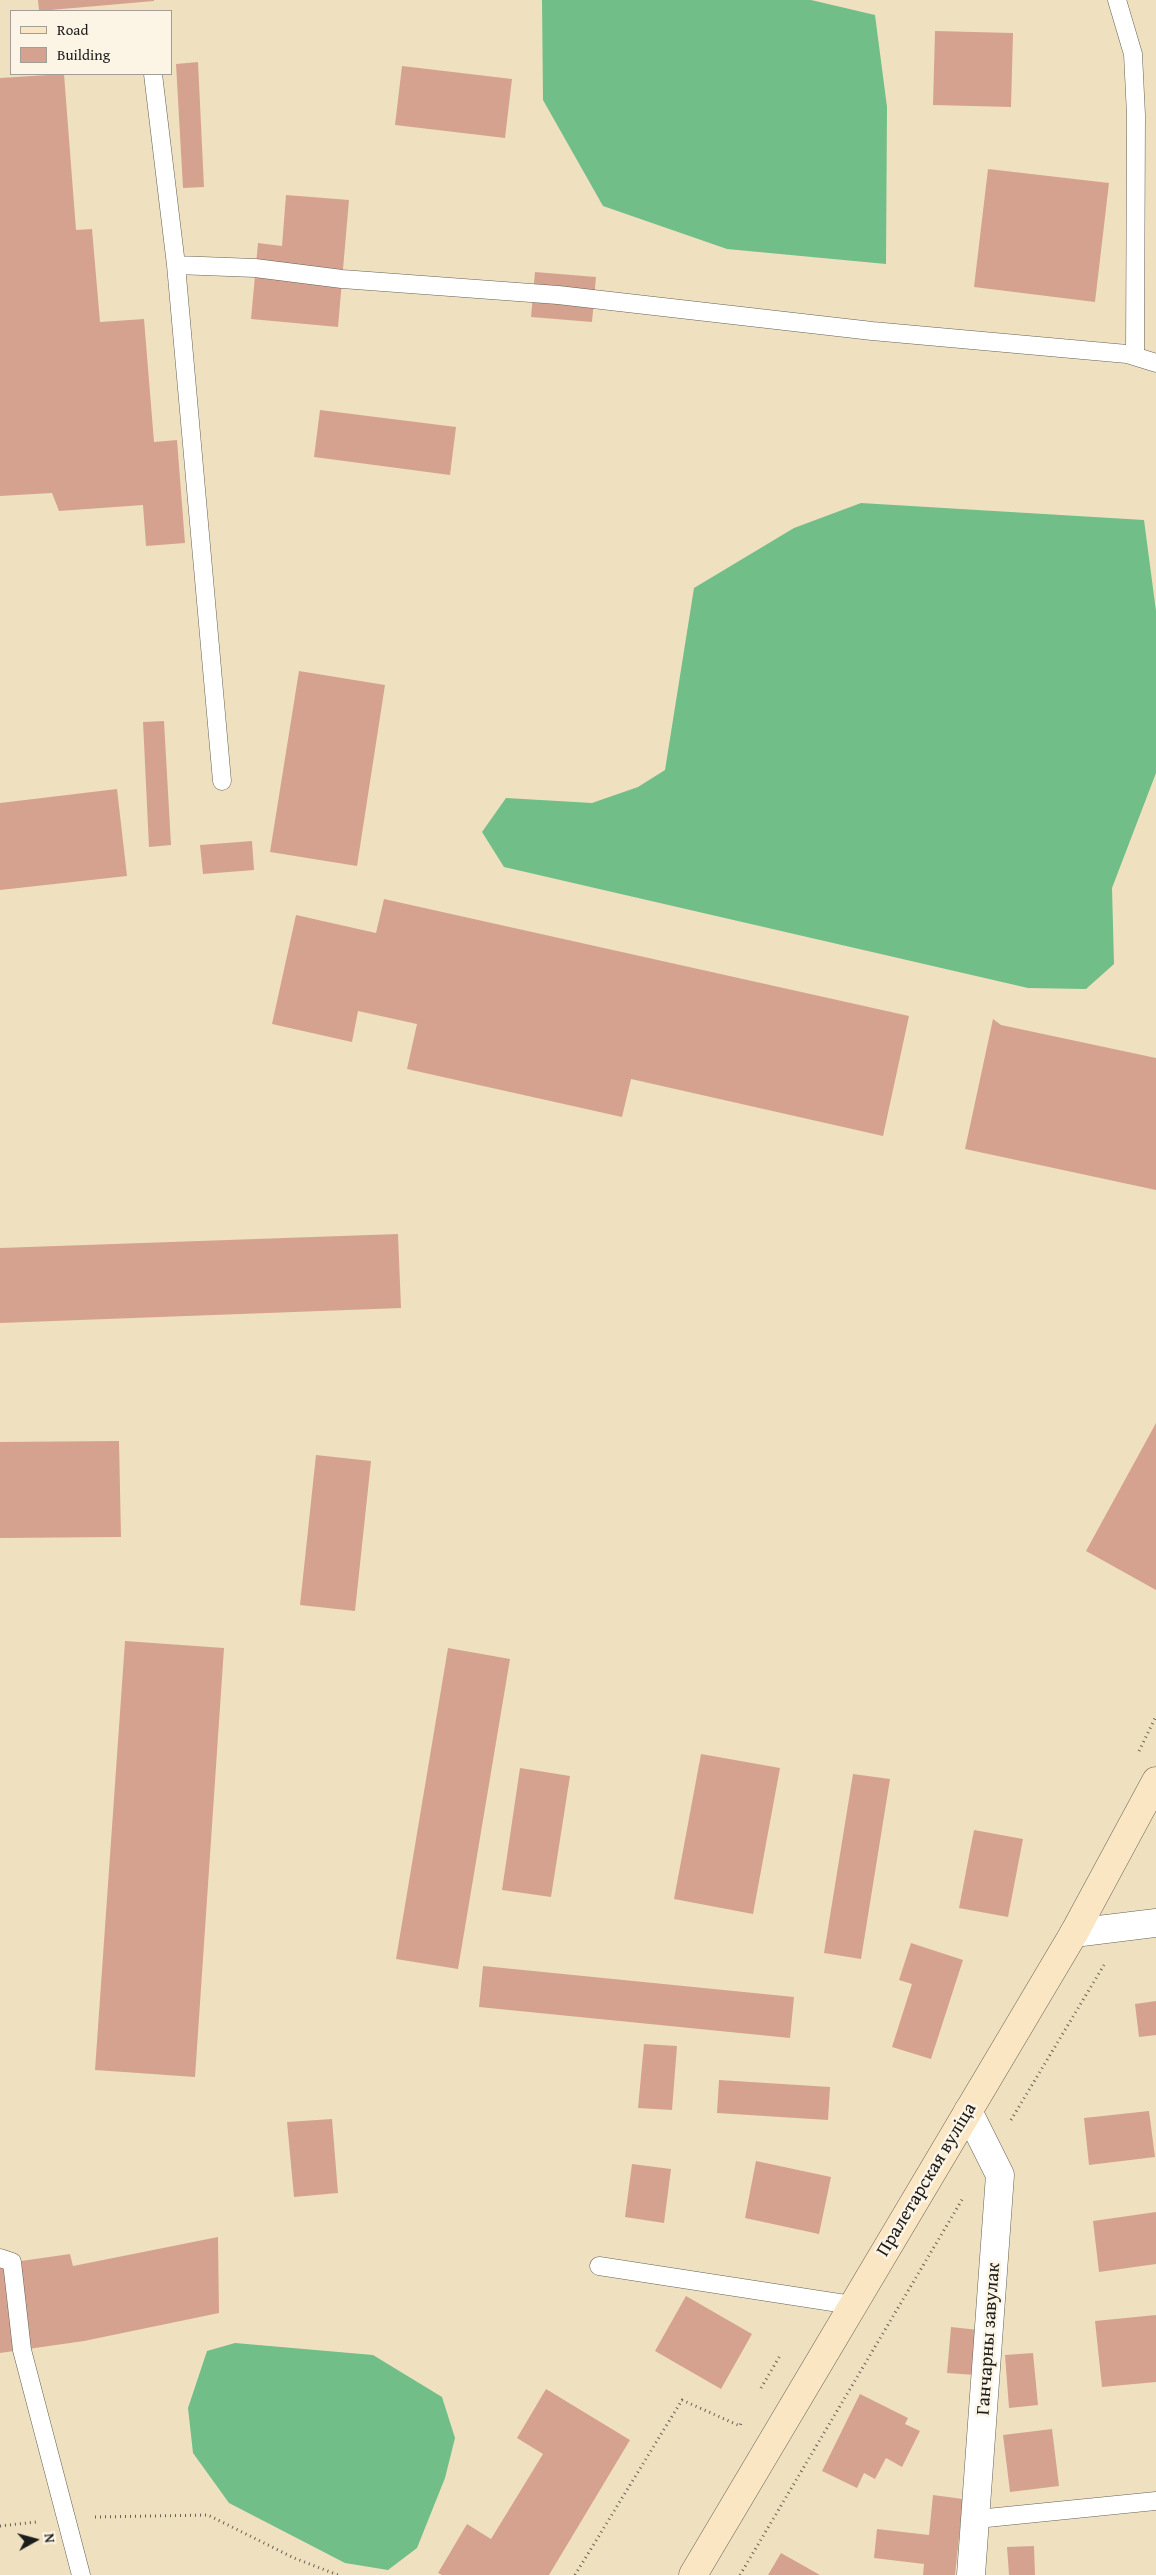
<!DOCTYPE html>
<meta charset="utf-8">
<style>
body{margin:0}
#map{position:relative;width:1156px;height:2575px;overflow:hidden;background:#efe1c0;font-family:"Gentium Book Plus",serif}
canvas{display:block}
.legend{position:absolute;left:10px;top:10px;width:162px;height:65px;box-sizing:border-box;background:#fcf5e5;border:1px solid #a29e95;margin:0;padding:6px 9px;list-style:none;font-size:15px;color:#1c1c1c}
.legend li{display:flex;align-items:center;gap:10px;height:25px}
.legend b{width:25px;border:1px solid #a29e95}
.north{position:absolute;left:10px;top:2515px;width:50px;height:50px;-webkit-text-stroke:4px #fcf5e5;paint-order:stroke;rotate:83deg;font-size:14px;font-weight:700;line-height:20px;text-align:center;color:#1c1c1c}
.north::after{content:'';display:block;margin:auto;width:18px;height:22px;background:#1c1c1c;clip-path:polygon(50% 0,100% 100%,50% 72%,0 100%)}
</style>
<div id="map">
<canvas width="1156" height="2575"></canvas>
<ul class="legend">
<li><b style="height:6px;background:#fbe6c4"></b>Road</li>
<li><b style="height:14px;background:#d6a290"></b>Building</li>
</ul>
<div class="north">N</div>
</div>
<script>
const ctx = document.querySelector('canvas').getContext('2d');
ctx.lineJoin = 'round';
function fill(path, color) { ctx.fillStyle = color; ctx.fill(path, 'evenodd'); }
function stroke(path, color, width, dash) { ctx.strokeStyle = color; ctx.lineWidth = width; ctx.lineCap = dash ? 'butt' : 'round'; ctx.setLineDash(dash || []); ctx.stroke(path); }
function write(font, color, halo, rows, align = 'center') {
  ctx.font = font + ' "Gentium Book Plus",serif'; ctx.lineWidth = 5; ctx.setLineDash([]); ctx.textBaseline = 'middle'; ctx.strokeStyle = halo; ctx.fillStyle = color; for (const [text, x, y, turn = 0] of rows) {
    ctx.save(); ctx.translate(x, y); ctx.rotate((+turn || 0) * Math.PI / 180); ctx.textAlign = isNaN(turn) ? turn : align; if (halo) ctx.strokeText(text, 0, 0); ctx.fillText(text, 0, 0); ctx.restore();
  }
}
const forest = new Path2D(`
 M 542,0 L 811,0 L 875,15 L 887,107 L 886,264 L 727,249 L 603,206 L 543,100 Z
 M 861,503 L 1144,520 L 1156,611 L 1156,773 L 1112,888 L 1114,964 L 1086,989 L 1028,988 L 504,867 L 482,832 L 506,798 L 592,803 L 638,787 L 665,770 L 694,588 L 794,528 Z
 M 235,2343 L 373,2355 L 442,2397 L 455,2438 L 445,2478 L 417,2548 L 388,2570 L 345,2563 L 229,2503 L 193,2453 L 188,2408 L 207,2351 Z`);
const building = new Path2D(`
 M 38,0 L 154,0 L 154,1 L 39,11 Z
 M 935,31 L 1013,33 L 1011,107 L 933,105 Z
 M 198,62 L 204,187 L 183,188 L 176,64 Z
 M 402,66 L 512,79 L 505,138 L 395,125 Z
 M 64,74 L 76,230 L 92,229 L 100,322 L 144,319 L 154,442 L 177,440 L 185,543 L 146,546 L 143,505 L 59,511 L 52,493 L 0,496 L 0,78 Z
 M 988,169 L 1109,183 L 1095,302 L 974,287 Z
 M 286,195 L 349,200 L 338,327 L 251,319 L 258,243 L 282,246 Z
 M 535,272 L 596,277 L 592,322 L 531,317 Z
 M 320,410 L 456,427 L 450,475 L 314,457 Z
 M 299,671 L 385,685 L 357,866 L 270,852 Z
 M 164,721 L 171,845 L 149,847 L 143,722 Z
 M 117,789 L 127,876 L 0,890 L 0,803 Z
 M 252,841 L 254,870 L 203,874 L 200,845 Z
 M 384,899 L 909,1016 L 883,1136 L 631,1079 L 622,1117 L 407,1069 L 417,1024 L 358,1011 L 352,1042 L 272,1024 L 296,915 L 376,933 Z
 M 993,1019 L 1001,1025 L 1156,1058 L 1156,1190 L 965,1149 Z
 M 398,1234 L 401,1308 L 0,1323 L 0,1248 Z
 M 1156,1423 L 1156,1590 L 1086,1551 Z
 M 119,1441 L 121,1537 L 0,1538 L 0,1442 Z
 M 316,1455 L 371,1461 L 355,1611 L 300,1605 Z
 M 125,1641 L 224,1648 L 195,2077 L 95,2070 Z
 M 448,1648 L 510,1659 L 458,1969 L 396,1959 Z
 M 701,1754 L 780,1768 L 753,1914 L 674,1899 Z
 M 520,1768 L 570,1776 L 551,1897 L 502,1890 Z
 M 853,1774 L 890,1779 L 861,1959 L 824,1953 Z
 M 974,1830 L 1023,1839 L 1008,1917 L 959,1908 Z
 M 911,1943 L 963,1960 L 931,2059 L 892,2047 L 912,1984 L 899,1980 Z
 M 483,1966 L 794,1997 L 790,2038 L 479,2007 Z
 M 1156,2001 L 1156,2035 L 1139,2037 L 1135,2004 Z
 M 644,2044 L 677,2046 L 672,2110 L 638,2108 Z
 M 719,2080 L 830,2087 L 828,2120 L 717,2113 Z
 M 1149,2111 L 1155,2157 L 1089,2165 L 1084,2118 Z
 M 332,2119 L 338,2193 L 294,2197 L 287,2122 Z
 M 756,2161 L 831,2177 L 819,2234 L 745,2218 Z
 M 632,2164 L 671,2169 L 664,2223 L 625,2217 Z
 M 1156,2212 L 1156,2264 L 1099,2272 L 1093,2221 Z
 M 218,2237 L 219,2313 L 84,2341 L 0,2353 L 0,2264 L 70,2254 L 73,2266 Z
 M 686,2296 L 752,2334 L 721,2389 L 655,2351 Z
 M 1156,2315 L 1156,2382 L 1102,2387 L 1095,2321 Z
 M 951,2327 L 979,2330 L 975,2375 L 947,2373 Z
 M 1033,2353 L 1038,2405 L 1009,2408 L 1005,2355 Z
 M 546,2389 L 630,2440 L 549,2575 L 442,2575 L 438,2573 L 467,2524 L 491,2539 L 543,2454 L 517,2438 Z
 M 860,2394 L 908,2418 L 905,2424 L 920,2431 L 902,2467 L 886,2458 L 875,2479 L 864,2473 L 857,2488 L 822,2471 Z
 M 1052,2429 L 1059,2486 L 1010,2492 L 1003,2435 Z
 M 933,2495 L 963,2499 L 955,2575 L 923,2575 L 924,2564 L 874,2558 L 877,2529 L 929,2535 Z
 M 1034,2546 L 1035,2575 L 1009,2575 L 1007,2547 Z
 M 781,2553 L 820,2575 L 768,2575 Z`);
const path = new Path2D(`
 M 1139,1751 L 1156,1716
 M 1011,2120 L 1104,1965
 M 761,2388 L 781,2354
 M 95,2517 L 208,2515 L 294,2558 L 338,2575
 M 0,2526 L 36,2522
 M 575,2575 L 682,2400 L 740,2426 L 741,2423
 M 740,2575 L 963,2198`);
const lane = new Path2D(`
 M 1117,0 L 1133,54 L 1136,115 L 1135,356
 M 153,74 L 176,265
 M 222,781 L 176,265 L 255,268 L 342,279 L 558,295 L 872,331 L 1127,354 L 1156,363
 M 0,2258 L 12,2262 L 22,2350 L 81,2575
 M 599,2266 L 852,2305
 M 977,2519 L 1156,2501`);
const street = new Path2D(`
 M 1074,1933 L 1156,1923
 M 968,2111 L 1000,2175 L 971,2575`);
const secondary = new Path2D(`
 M 693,2575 L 1074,1933 L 1156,1781`);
const streetNames = [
 ["Пралетарская вуліца",927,2180,-59],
 ["Ганчарны завулак",989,2339,-86]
];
fill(forest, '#71be88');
fill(building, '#d6a290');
stroke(lane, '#666155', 19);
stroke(street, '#666155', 29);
stroke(secondary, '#666155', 29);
stroke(path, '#666155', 3, [1, 4]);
stroke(lane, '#fff', 18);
stroke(street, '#fff', 28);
stroke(secondary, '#fbe6c4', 28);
write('19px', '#1c1c1c', '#fcf5e5', streetNames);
</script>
